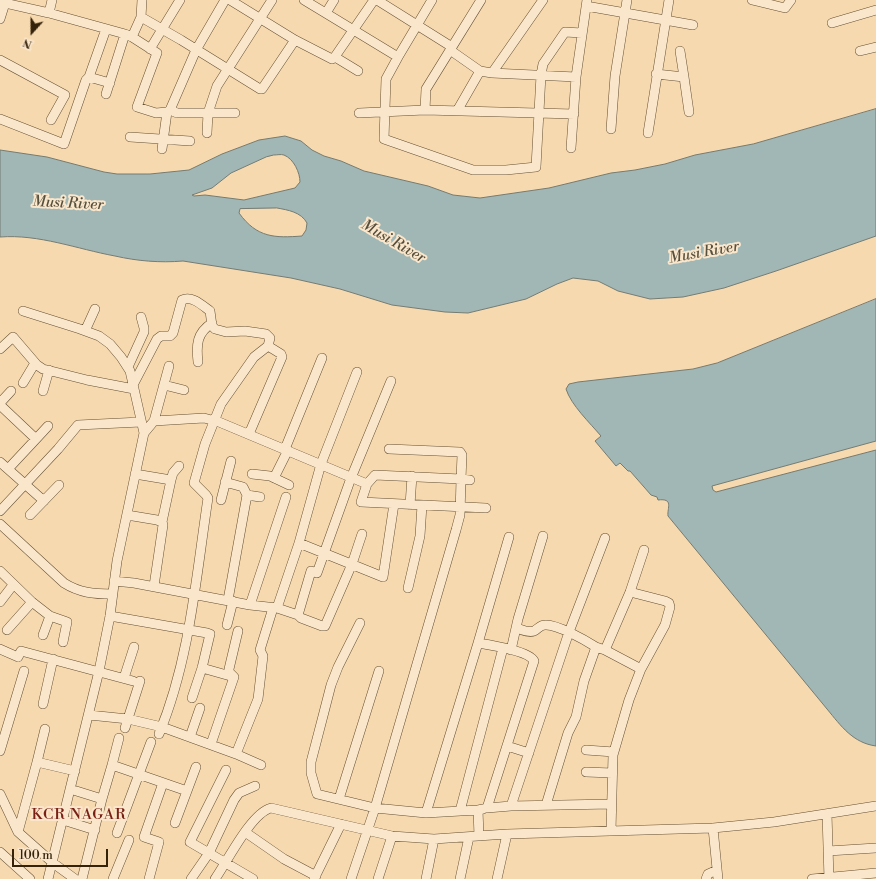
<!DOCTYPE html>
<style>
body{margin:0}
#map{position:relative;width:876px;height:879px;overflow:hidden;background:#f7d9af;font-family:"Libre Bodoni",serif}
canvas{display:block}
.north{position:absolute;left:12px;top:12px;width:40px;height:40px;-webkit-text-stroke:3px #fae6cb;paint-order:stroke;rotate:201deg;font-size:11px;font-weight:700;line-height:16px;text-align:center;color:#34220a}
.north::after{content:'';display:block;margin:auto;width:14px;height:18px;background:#34220a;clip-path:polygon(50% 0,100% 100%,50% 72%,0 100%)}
.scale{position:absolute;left:12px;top:849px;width:96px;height:18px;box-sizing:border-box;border:2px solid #34220a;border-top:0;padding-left:5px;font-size:12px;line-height:14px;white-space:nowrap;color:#34220a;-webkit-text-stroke:3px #fae6cb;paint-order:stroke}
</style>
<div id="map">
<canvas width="876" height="879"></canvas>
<div class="north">N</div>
<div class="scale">100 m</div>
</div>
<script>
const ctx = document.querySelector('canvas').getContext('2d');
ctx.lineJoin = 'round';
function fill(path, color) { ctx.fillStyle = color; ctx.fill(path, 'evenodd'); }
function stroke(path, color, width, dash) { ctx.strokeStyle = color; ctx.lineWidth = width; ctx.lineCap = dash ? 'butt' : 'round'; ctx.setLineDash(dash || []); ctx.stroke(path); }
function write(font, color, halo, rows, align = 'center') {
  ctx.font = font + ' "Libre Bodoni",serif'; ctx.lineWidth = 4; ctx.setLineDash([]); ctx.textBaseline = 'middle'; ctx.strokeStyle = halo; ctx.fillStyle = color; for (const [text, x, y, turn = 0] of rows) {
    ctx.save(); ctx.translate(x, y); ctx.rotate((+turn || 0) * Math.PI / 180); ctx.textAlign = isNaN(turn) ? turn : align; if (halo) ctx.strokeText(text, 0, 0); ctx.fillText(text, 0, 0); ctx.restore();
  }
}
const water = new Path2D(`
 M 876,109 L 876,236 L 776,271 L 724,288 L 683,297 L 650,299 L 618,291 L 598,281 L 573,278 L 557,284 L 526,299 L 468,313 L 445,312 L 392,305 L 340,289 L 291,278 L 183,261 C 160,263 137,261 115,256 C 77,249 39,234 0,237 L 0,150 L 47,157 L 104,172 L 117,174 L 150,174 L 189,170 L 222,154 L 259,140 L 285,136 L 301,141 L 312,150 L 324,156 L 341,161 L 364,171 L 428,186 L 453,195 L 480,198 L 549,188 L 611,173 L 635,170 L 665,164 L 695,155 L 753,144 ZM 274,155 C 277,155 281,154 284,155 C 294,159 300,173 300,182 L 295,188 L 244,200 L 205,195 L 194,196 L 192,195 L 212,188 L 231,173 L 266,157 ZM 277,208 C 288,210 301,212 307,223 L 306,230 L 302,236 C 275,238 257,238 239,213 L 240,209 Z
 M 876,299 L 876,441 L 712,486 L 713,490 L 716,492 L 876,450 L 876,746 C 853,743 841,726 827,709 L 668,516 C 667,508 674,498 658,500 L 657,497 L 651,495 L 630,471 L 628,471 L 620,463 L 616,466 L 595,441 L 601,436 C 590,423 571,405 566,389 L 569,384 L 578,382 L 693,369 L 717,363 Z`);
const minor = new Path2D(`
 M 230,0 L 295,40 L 332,59 L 334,58 L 374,0
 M 304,0 L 398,57
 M 377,0 L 452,47
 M 432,0 L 398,57 L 386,79 L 384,139 L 473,170 L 506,170 L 536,167 L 541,75 L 543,64 L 565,32 L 582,33
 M 752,0 L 785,8 L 791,0
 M 0,2 L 49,13 L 125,34 L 132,37 L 157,53 L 137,107 L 156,113 L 167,112
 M 586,6 L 693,25
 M 49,13 L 52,0
 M 326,13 L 334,0
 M 141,17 L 181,40 L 260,89 L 262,89 L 295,40
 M 0,19 L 6,0
 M 832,23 L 876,10
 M 132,37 L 141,17 L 142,0
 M 150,49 L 180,0
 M 450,50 L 480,71 L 492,73 L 576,77
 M 680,51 L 684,77
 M 860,51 L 876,47
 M 335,57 L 358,71
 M 0,60 L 65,95 L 51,120
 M 492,73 L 543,0
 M 656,74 L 684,77 L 689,112
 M 89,77 L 106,29
 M 106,94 L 125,34
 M 170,110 L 177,113 L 235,113
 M 425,110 L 426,89 L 481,0
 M 457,111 L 480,71
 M 359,113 L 425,110 L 574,114
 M 0,119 L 64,144 L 86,80 L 89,77 L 110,83
 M 611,129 L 615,76 L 627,0
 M 207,133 L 208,113 L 217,86 L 272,0
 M 648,133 L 669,0
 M 130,137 L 190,141
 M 571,148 L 576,77 L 587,0
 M 162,149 L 167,112 L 170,110 L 196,50 L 225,0
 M 23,311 L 80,329 L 99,336 L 110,344 L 121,357 L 130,371 L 144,433 L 117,561 L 110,616 L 99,671 L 48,879
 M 85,331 L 95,309
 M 0,349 L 13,337 L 37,365 L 43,369 L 87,380 L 134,389
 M 198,362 C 196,344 197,333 212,323
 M 128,367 L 144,332 L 144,328 L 141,317
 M 357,372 L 321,464 L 299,543 L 383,577 L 394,504
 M 23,383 L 35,363
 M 133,385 L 157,339 L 161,336 L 170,336 L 173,333 L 182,300 C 192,295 203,306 210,311 L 212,326 L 215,329 L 226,332 L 245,331 L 266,334 L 270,338 L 268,346 L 254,357 L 221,404 L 205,444 L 194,483 L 206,495 L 208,498 C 196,577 190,659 159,734
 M 164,385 L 184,390
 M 43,391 L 49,370
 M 0,403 L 11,391
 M 0,405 L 36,439 L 48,426
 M 154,421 L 169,366
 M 144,433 L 154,421 L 204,418 L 219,422 L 367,484 L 375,475 L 461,479 L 460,515 L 456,530 L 375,808 L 351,879
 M 249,434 L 282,357 L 281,354 L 268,346
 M 285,449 L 322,358
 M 389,449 L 460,452 L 462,455 L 461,479 L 470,480
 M 0,462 L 44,501
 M 8,469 L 36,439
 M 135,474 L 171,480
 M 252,474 L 270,476 L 289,485
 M 274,478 L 288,450
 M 225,482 L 243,487 L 247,495 L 260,497
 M 367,484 L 361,502 L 486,508
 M 221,500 L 231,461
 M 410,505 L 412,476
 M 0,511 L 58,449 L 78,425 L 141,422
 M 30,515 L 59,485
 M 127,515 L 157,520 L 162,522 L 163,525 L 154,586
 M 162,522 L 171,480 L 173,473 L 179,466
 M 0,524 L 64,583 C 80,593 94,594 112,594
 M 509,537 L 478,643 C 490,645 529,651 534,661 L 487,808 L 511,806 L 569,632 L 605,538
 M 0,571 L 32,602 L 50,616 L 43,635
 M 114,581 L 134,583 L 250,605 L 277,608 L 298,615 L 311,571 L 317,573 L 351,478 L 391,381
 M 408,588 L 420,536 L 422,505
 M 630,592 L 665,601 L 669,603 L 670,607 L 665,625 L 641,669
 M 228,600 L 247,495
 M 0,602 L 13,585
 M 250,605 L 286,497
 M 277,608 L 299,543
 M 298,615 L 301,618 L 322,626 L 325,626 L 352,564 L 362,534
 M 50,616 L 67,622 L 63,642
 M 110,616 L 207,633 L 210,634 L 202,668 L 192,698
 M 360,623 L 338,667 L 331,685 L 323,716 L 311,762 L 311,773 L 317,794 L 375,808 L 426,813 L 478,810
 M 227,625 L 233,601
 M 516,628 C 522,630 529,633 534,631 C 538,629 540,625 545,625 C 557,624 585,640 596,647
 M 7,630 L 32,602
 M 0,649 L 18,657 L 21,651 L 133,681
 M 511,650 L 518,619 L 543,536
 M 202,668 L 234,677
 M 124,678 L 134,647
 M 43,704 L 53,659
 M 89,715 L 128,719 L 162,727 L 236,754 L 258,699 L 263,656 L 260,650 L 273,608
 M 125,728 L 140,681
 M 190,737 L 200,708
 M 211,744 L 234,677 L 229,672 L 229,669 L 238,631
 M 507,746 L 529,753
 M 586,750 L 614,752
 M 0,751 L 24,671
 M 236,754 L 261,765
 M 37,762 L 45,729
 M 112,765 L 119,738
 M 226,770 L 190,842 L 253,879
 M 586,772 L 612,773
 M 70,789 L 102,799 L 112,765 L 187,791 L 196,767
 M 0,794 L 18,832 L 53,863 L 75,879
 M 339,799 L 379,671
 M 546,805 L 568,733 L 576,717 L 584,681 L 596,647 L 605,650
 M 511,806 L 611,804
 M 460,811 L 503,648
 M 426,813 L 478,643
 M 827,814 L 829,879
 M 63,820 L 95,830
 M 175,823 L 187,791
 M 713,828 L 718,879
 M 611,831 L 613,755 L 629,700 L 641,669 L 605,650 L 630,592 L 644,550
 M 18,832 L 37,762 L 75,771
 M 245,832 L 284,859 L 316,876
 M 117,833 L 151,742
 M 479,836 L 478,810 L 483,809
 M 828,851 L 876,848
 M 0,852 L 30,879
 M 82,879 L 102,799
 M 113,879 L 129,840
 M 149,879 L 159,842 L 144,837 L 163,783
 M 191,879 L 209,853 L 234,800 L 239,793 L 255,786
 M 215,879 C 227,862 251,813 271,808 L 392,836 L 434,839 L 507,834 L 713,828 L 774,822 L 876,806
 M 314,879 L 341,824
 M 378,879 L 392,836
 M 426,879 L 434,839
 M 460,879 L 469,837
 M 497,879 L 507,834
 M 706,879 L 708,874 L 717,870
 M 812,879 L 876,873`);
const waterNames = [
 ["Musi River",68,204,3],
 ["Musi River",393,242,30],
 ["Musi River",704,253,-10]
];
const neighbourhoodNames = [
 ["KCR NAGAR",79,815]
];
fill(water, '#a1b7b6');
stroke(water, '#757b71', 1);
stroke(minor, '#655033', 10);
stroke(minor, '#fae6cb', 9);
write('italic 15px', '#554f3e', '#fae6cb', waterNames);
ctx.letterSpacing = '1px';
write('15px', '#7a1f14', '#fae6cb', neighbourhoodNames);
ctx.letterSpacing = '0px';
</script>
